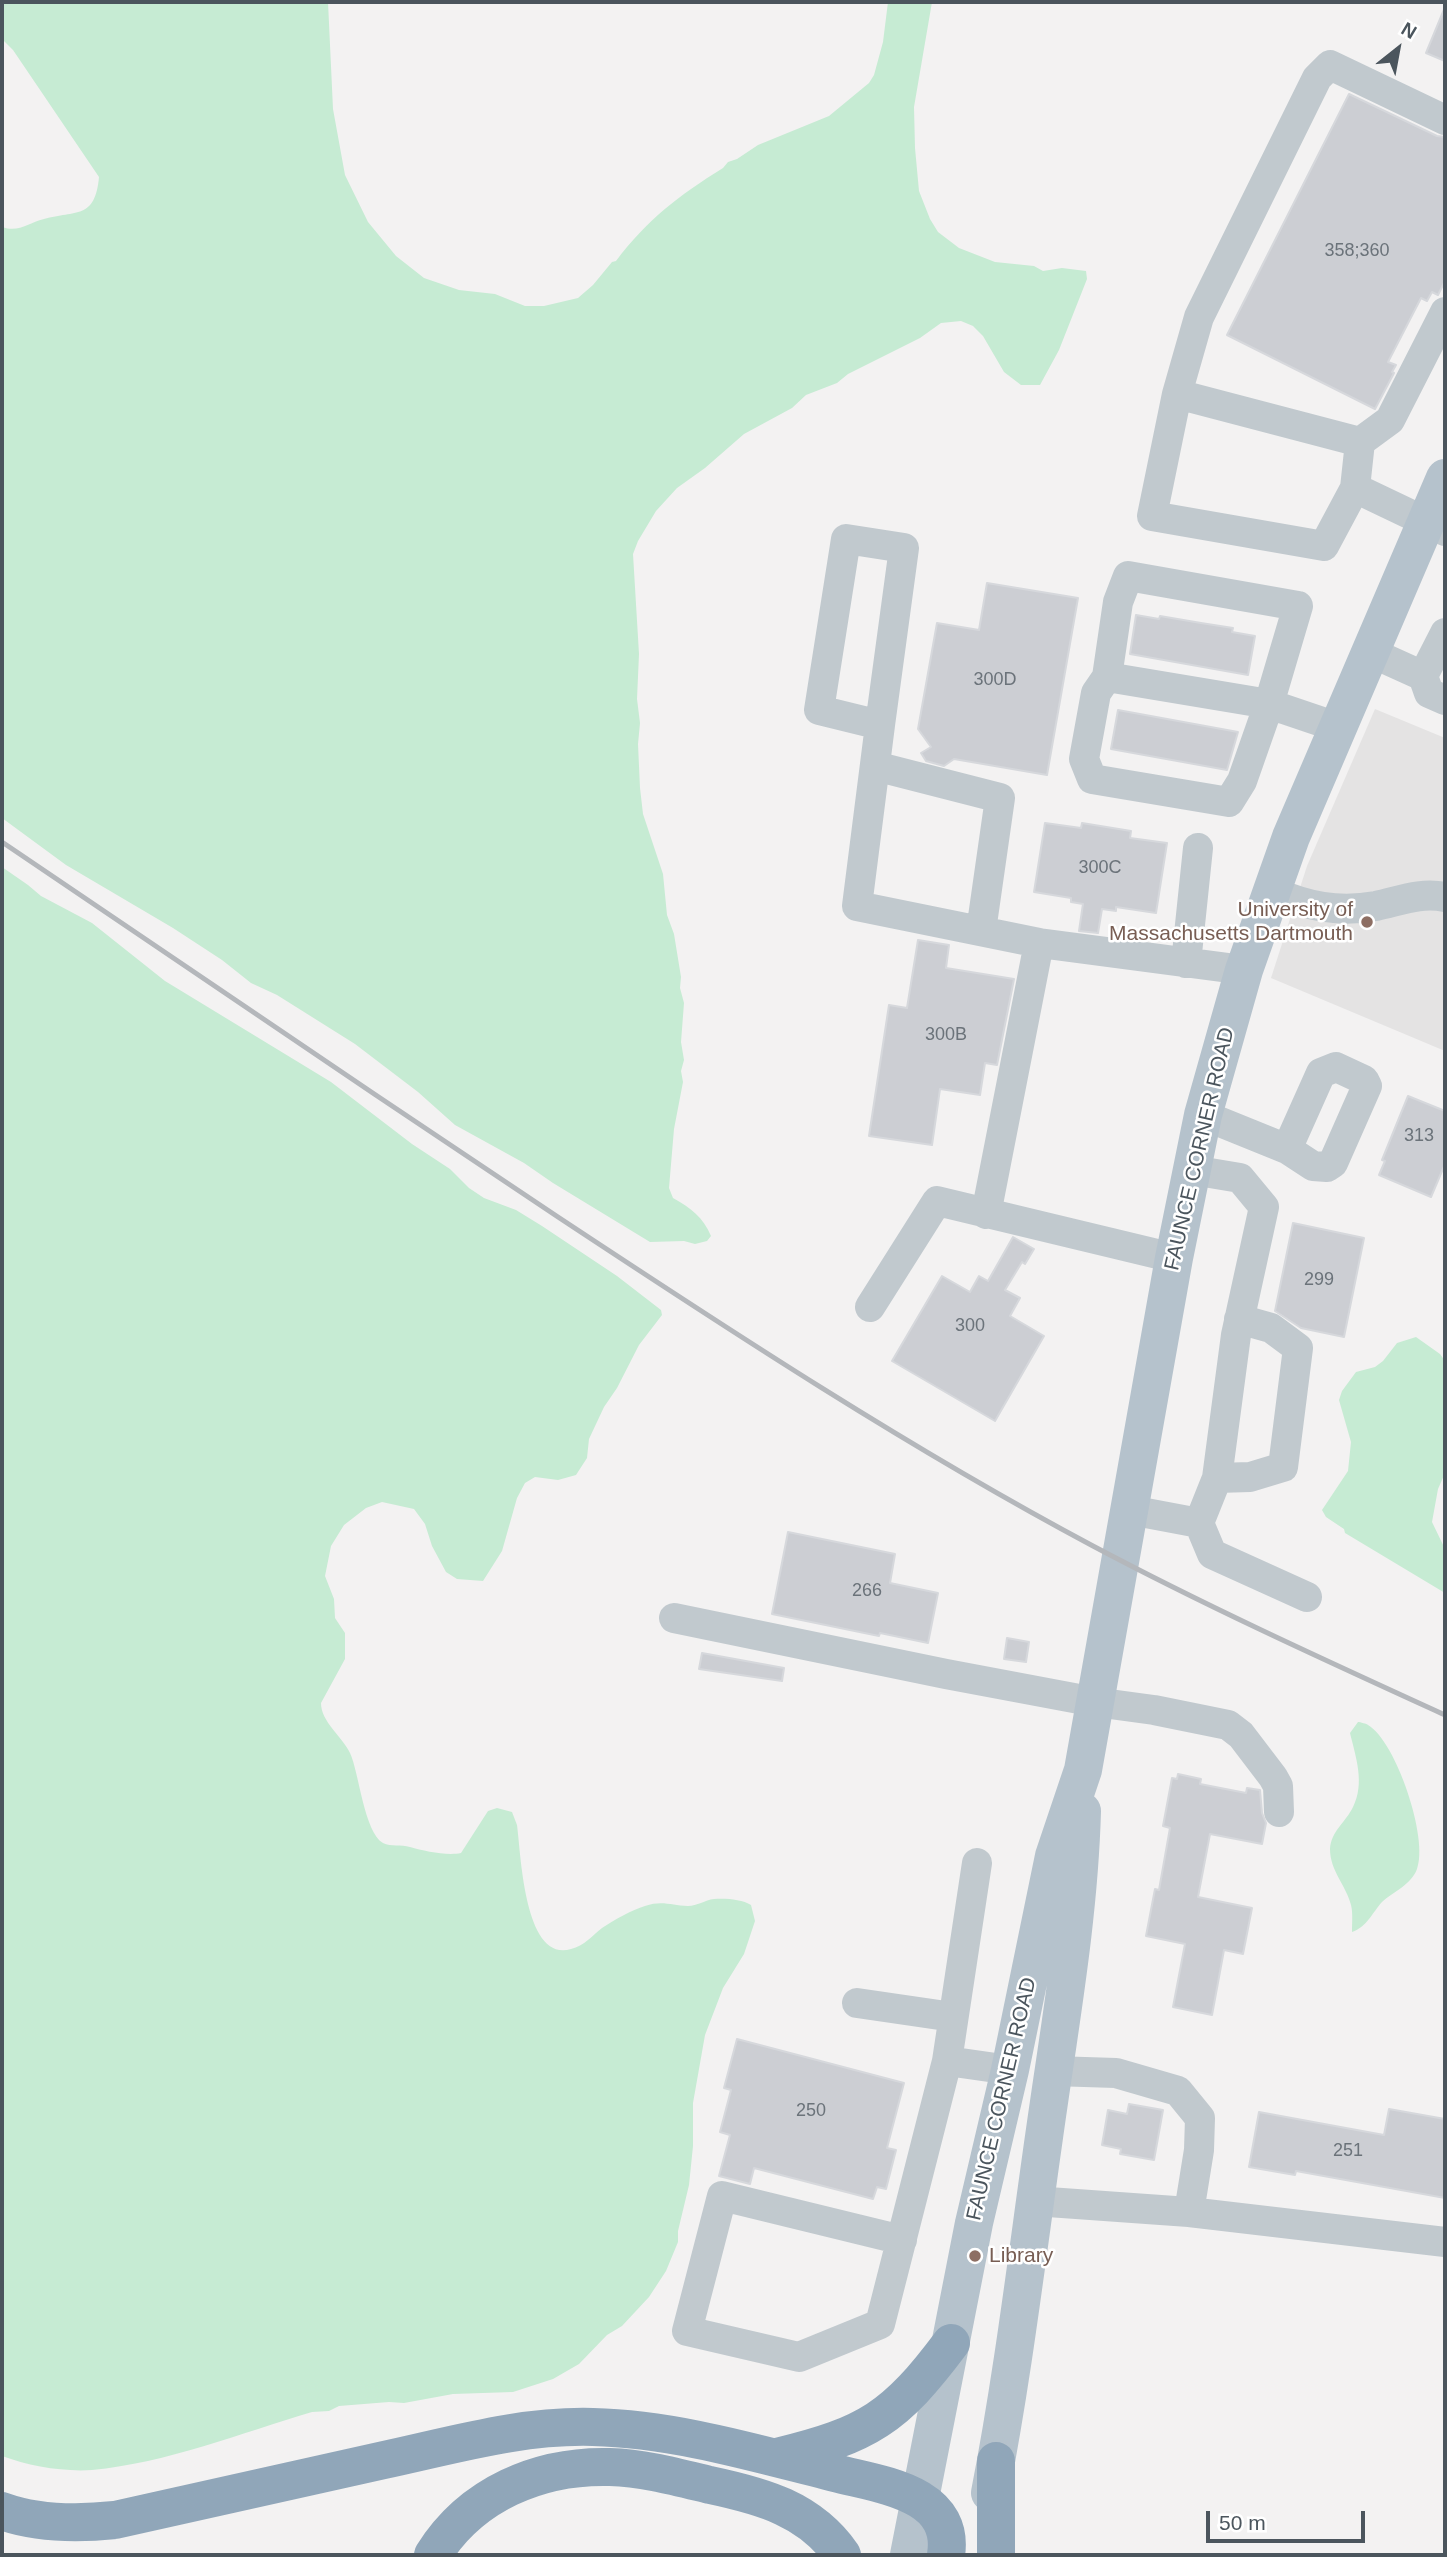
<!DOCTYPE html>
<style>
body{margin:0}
#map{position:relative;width:1447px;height:2557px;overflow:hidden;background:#f3f2f2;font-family:Arial,sans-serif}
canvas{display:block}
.frame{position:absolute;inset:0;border:4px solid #4b555d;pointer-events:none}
.north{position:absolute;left:1363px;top:14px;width:70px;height:70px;-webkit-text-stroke:5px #fff;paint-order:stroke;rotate:31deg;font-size:19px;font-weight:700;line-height:28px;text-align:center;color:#4b555d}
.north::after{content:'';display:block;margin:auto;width:24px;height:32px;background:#4b555d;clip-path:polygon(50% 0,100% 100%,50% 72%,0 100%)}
.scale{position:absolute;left:1206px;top:2511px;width:159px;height:32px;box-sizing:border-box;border:4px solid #4b555d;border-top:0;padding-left:9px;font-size:21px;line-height:24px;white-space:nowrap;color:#4b555d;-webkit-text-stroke:5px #fff;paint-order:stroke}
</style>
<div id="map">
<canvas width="1447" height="2557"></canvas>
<div class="frame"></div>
<div class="north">N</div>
<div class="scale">50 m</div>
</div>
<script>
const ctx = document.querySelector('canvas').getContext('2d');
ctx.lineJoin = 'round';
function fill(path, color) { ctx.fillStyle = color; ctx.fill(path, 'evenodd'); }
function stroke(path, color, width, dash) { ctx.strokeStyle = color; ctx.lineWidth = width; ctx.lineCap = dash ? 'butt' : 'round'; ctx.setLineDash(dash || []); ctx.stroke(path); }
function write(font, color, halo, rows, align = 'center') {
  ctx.font = font + ' Arial,sans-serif'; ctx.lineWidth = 5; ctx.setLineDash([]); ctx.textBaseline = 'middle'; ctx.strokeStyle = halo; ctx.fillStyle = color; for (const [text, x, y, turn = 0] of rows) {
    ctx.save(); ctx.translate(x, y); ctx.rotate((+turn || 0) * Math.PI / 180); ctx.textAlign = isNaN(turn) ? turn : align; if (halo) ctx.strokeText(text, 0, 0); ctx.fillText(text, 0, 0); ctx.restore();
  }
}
const education = new Path2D(`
 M 1375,709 L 1445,738 L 1445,1051 L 1271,978 L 1307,866 Z`);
const green = new Path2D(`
 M 2,2 L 328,2 L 333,109 L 345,175 L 368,222 L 396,256 L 424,278 L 459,290 L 495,294 L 525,306 L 544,306 L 578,298 L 593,285 L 612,262 L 616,261 C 648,219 678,196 723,168 L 728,162 L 737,159 L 758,145 L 829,116 L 869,83 L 874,75 L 883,42 L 888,2 L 932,2 L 914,107 L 915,148 L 919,191 L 930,219 L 938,232 L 959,248 L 995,262 L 1034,266 L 1043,271 L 1062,268 L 1086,271 L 1087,279 L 1059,350 L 1040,385 L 1021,385 L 1004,372 L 983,336 L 973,326 L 961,321 L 941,323 L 920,338 L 848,374 L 837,383 L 806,395 L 792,408 L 744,434 L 705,468 L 677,488 L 656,511 L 638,541 L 633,554 L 639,654 L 637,699 L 640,723 L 638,744 L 640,788 L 643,814 L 663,874 L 667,915 L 674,934 L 681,977 L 680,988 L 684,1003 L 681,1042 L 684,1060 L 681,1071 L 683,1082 L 674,1129 L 669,1188 L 673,1198 C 691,1208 703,1217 711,1236 L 707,1241 L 695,1244 L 684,1241 L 650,1242 L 553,1183 L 524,1163 L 455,1125 L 418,1092 L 355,1044 L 277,995 L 251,983 L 222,960 L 173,928 L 66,865 L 2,818 L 2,227 C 19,233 28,223 44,219 C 76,210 95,220 99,177 L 13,50 L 2,39 Z
 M 2,867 L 28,885 L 41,896 L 92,923 L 165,981 L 331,1082 L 412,1144 L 450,1169 L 469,1188 L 484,1198 L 516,1210 L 542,1226 L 617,1276 L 661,1310 L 662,1315 L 639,1345 L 617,1388 L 604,1407 L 589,1439 L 587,1458 L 576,1475 L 558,1480 L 535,1477 L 525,1483 L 517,1498 L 502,1551 L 483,1581 L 457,1579 L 446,1572 L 432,1546 L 425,1524 L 414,1509 L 382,1502 L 366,1508 L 344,1525 L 331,1546 L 325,1576 L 334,1599 L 335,1618 L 345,1633 L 345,1659 L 321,1703 C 321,1722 342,1736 350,1753 C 359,1772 364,1832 383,1843 C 391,1847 401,1844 410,1847 C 424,1851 447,1856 461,1853 L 488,1811 L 497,1808 L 512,1812 L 517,1825 C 521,1854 524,1963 571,1949 C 584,1946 593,1935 602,1928 C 614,1920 632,1910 645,1906 C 663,1900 672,1906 688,1906 C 697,1906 705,1900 714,1899 C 724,1898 742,1899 751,1905 L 755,1921 L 744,1954 L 723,1988 L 705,2035 L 693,2103 L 693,2146 L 689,2185 L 678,2231 L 678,2242 L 666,2271 L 649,2297 L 622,2326 L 607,2335 L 579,2364 L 553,2379 L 513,2392 L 453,2394 L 404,2403 L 389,2402 L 339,2406 L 329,2411 L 312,2412 C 241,2433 167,2463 92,2470 C 63,2472 29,2466 2,2456 Z
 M 1416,1337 L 1440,1354 L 1445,1361 L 1445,1473 L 1438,1489 L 1432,1522 L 1445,1549 L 1445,1593 L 1345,1533 L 1344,1529 L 1326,1517 L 1322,1510 L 1348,1471 L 1351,1442 L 1339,1400 L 1342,1391 L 1356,1372 L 1375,1367 L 1383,1361 L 1397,1343 Z
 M 1358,1722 C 1360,1722 1367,1724 1368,1725 C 1396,1741 1429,1839 1417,1869 C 1411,1885 1394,1891 1382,1902 C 1372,1913 1367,1927 1352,1932 C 1352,1923 1353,1913 1351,1905 C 1346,1885 1330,1871 1330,1849 C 1331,1831 1346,1822 1353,1807 C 1365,1783 1356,1758 1350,1733 Z`);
const building = new Path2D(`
 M 1445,7 L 1445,61 L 1426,53 Z
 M 1349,94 L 1437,136 L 1445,137 L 1445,281 L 1438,295 L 1432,292 L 1427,301 L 1421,298 L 1388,362 L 1396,365 L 1392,372 L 1394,373 L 1375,409 L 1227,335 Z
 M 987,583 L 1078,598 L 1047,775 L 954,759 L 944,766 L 926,761 L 921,753 L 931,747 L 918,729 L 937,623 L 979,630 Z
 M 1136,615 L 1159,619 L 1160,616 L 1201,623 L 1233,628 L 1232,632 L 1255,636 L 1248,675 L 1130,654 Z
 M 1118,710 L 1238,732 L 1227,770 L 1111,749 Z
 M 1045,823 L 1081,828 L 1082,823 L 1131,831 L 1130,838 L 1167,843 L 1156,913 L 1116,907 L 1116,911 L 1102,909 L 1098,933 L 1079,931 L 1083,904 L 1071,902 L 1071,898 L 1034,892 Z
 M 918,940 L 949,945 L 946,968 L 1014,979 L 997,1065 L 985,1063 L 980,1095 L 940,1089 L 932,1145 L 869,1136 L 889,1005 L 907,1008 Z
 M 1408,1096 L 1445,1111 L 1445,1164 L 1431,1197 L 1379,1175 L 1385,1161 L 1382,1160 Z
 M 1293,1223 L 1364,1238 L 1344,1337 L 1301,1328 L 1275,1311 Z
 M 1013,1237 L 1034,1249 L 1025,1264 L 1022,1262 L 1005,1290 L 1020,1298 L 1010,1316 L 1044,1336 L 995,1421 L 892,1361 L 942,1276 L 970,1292 L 979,1276 L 988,1281 Z
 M 788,1532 L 895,1554 L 890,1583 L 938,1593 L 928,1643 L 880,1633 L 879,1636 L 772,1614 Z
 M 1007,1638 L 1029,1642 L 1026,1662 L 1004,1659 Z
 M 702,1653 L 784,1668 L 782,1681 L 699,1669 Z
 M 1178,1774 L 1201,1779 L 1200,1784 L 1246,1793 L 1247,1788 L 1260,1790 L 1262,1813 L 1266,1823 L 1262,1844 L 1210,1834 L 1198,1897 L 1252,1908 L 1243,1954 L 1224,1950 L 1212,2015 L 1173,2007 L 1185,1944 L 1146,1936 L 1155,1889 L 1159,1890 L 1170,1828 L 1163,1826 L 1172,1778 L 1177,1779 Z
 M 737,2039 L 904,2083 L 887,2148 L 896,2150 L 886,2189 L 877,2187 L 873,2199 L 754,2168 L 750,2184 L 719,2176 L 730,2135 L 720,2132 L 731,2090 L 724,2088 Z
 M 1129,2104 L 1163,2110 L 1154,2160 L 1120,2154 L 1121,2149 L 1102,2145 L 1108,2110 L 1127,2114 Z
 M 1389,2109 L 1445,2119 L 1445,2198 L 1296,2171 L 1295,2175 L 1249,2167 L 1259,2112 L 1384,2135 Z`);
const minor = new Path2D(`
 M 1177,394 L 1199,317 L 1317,78 L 1330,65 L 1445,120
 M 1360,442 L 1390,420 L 1445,312
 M 1355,488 L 1324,546 L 1152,516 L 1177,394 L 1360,442 L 1355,488 L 1445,531
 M 1370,652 L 1423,676 L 1429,693 L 1445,700
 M 1423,676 L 1445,633
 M 1107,677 L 1269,704 L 1298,606 L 1128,576 L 1118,602 L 1107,677 L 1096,693 L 1084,759 L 1092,779 L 1229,802 L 1242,781 L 1269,704 L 1337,727
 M 880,725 L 904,548 L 846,539 L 819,710 L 880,725 L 857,906 L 1039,943
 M 875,766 L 1000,798 L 981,931
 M 1271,891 C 1307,906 1337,913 1376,906 C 1400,901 1420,892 1445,897
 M 1186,963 L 1198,848
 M 1203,1115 L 1287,1149 L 1313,1166 L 1327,1167 L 1333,1163 L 1367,1086 L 1364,1080 L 1336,1067 L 1321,1073 L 1287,1149
 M 1192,1170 L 1240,1178 L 1264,1207 L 1236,1335 L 1217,1478 L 1199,1523
 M 986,1214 L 1039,943 L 1244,970
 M 870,1307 L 937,1201 L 1174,1258
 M 1217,1478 L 1250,1477 L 1283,1467 L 1298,1348 L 1271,1328 L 1239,1319
 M 1130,1510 L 1199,1523 L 1212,1554 L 1307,1597
 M 674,1618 L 946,1674 L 1095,1702 L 1154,1710 L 1228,1725 L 1241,1735 L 1273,1777 L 1278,1786 L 1279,1812
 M 857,2003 L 953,2017
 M 947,2061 L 1010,2070
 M 1053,2071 L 1116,2073 L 1178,2091 L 1200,2118 L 1199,2150 L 1189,2212
 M 1034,2201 L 1189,2212 L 1445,2242
 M 902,2240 L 722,2196 L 687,2331 L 799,2357 L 880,2324 L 947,2061 L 977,1863`);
const major = new Path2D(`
 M 990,2493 C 1013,2375 1027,2256 1044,2137 C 1059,2029 1079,1920 1082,1811
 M 909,2555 L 974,2223 L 1010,2070 L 1054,1856 L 1083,1770 L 1174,1258 L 1203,1115 L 1244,970 L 1291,837 L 1445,478`);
const highway = new Path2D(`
 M 777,2457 C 868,2435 895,2418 951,2343
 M 2,2511 C 38,2524 77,2524 115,2520 C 205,2500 295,2480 384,2460 C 454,2445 521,2425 593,2427 C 679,2429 765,2456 847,2476 C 890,2486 955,2497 946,2555
 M 433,2555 C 471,2494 539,2465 610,2467 C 644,2468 677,2477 710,2485 C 762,2496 810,2509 842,2555
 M 996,2555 L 996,2461`);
const rail = new Path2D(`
 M 2,842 C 187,968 372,1093 558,1217 C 732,1332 909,1448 1093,1546 C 1208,1607 1327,1661 1445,1715`);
const markers = [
 [1367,922,7,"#8d6e63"],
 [975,2256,7,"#8d6e63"]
];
const numberNames = [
 ["358;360",1357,251],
 ["300D",995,680],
 ["300C",1100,868],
 ["300B",946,1035],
 ["313",1419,1136],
 ["299",1319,1280],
 ["300",970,1326],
 ["266",867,1591],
 ["250",811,2111],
 ["251",1348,2151]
];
const educationNames = [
 ["University of",1353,910],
 ["Massachusetts Dartmouth",1353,934],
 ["Library",989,2256,"left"]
];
const streetNames = [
 ["FAUNCE CORNER ROAD",1200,1149,-77],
 ["FAUNCE CORNER ROAD",1002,2099,-77]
];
fill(education, '#e4e3e3');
fill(green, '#c6ebd3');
fill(building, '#ccced3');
stroke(building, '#d6d8dc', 2);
stroke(minor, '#c1c9ce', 30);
stroke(major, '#b5c2cc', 38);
stroke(highway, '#90a6b9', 38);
stroke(rail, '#b4b7bb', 5);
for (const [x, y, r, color] of markers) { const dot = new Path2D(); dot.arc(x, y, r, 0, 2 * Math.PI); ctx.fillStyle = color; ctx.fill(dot); stroke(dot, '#fff', 2.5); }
write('18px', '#6b737a', null, numberNames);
write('21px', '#785e54', '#fff', educationNames, 'right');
write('21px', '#4b555d', '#fff', streetNames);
</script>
